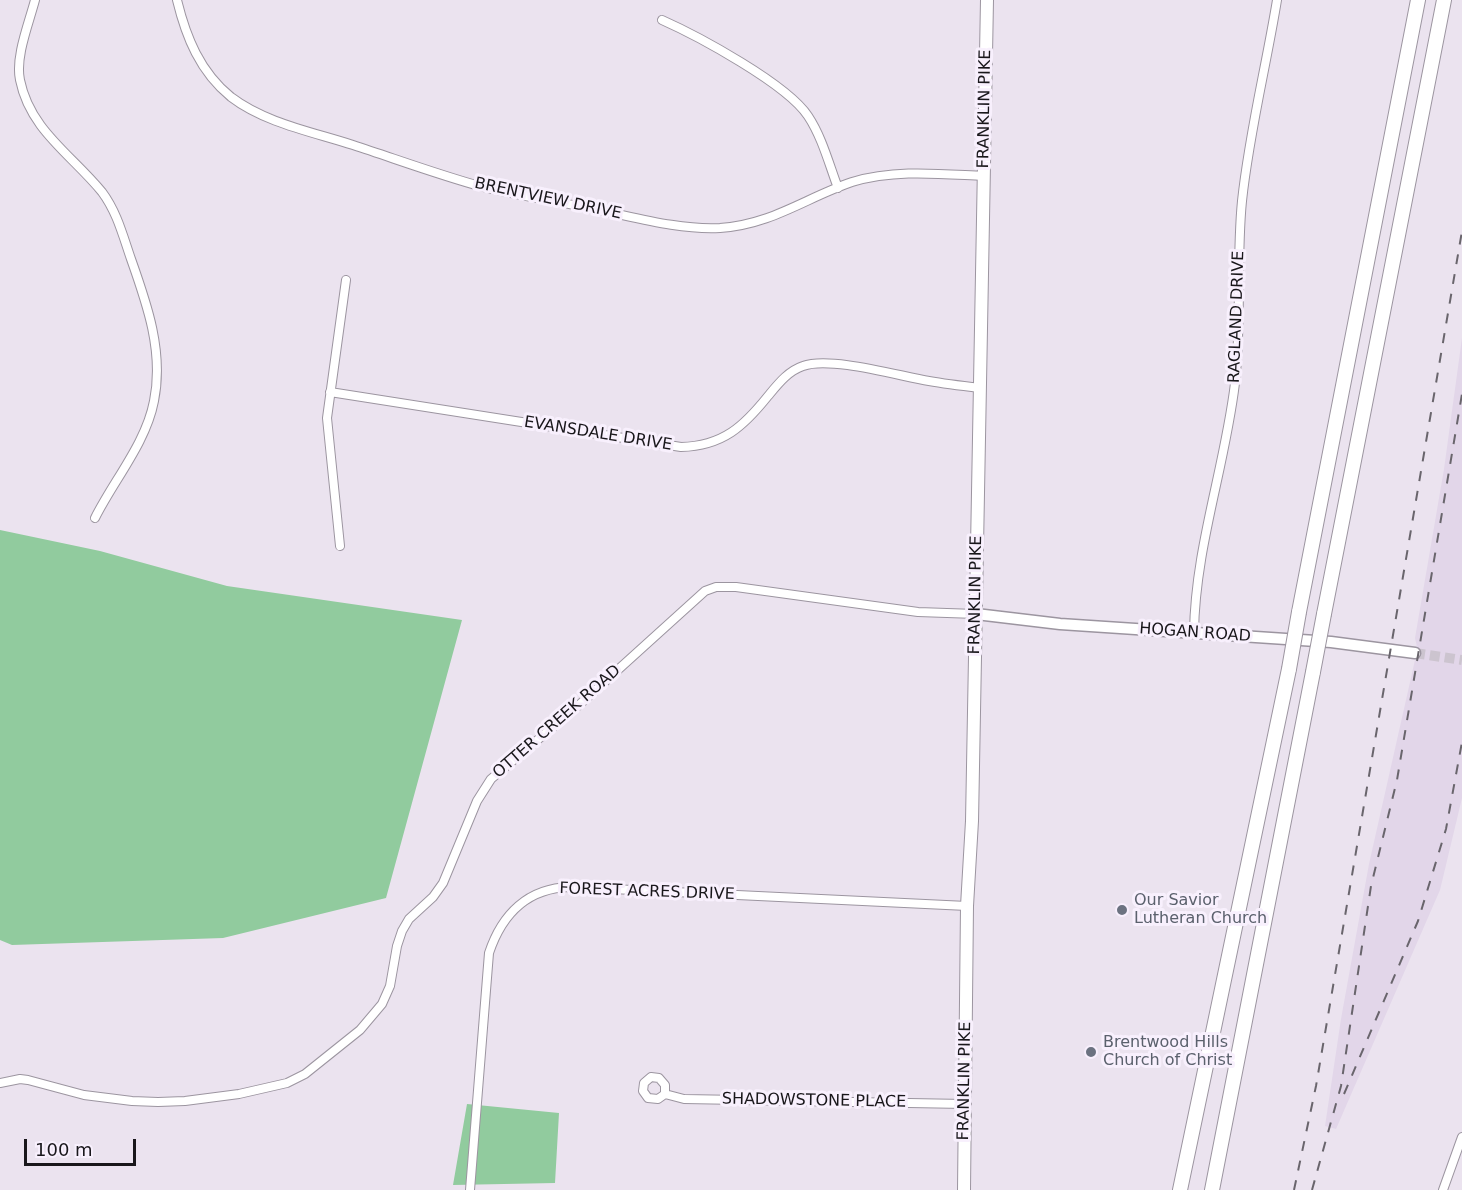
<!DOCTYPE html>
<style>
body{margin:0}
#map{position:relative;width:1462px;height:1190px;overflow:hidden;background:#ebe3ef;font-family:"DejaVu Sans",sans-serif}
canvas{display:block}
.scale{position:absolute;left:24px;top:1139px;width:112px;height:27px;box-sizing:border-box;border:3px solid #19171b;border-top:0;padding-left:8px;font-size:18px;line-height:21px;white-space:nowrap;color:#19171b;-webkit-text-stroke:4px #f8f0fd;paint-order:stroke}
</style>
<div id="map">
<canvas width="1462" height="1190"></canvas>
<div class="scale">100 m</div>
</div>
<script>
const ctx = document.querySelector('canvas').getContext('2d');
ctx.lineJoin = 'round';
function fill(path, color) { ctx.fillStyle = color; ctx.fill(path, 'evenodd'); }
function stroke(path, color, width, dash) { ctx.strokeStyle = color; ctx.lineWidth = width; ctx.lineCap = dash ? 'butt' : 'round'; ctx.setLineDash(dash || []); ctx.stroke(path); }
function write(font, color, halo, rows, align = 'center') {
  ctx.font = font + ' "DejaVu Sans",sans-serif'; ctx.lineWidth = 6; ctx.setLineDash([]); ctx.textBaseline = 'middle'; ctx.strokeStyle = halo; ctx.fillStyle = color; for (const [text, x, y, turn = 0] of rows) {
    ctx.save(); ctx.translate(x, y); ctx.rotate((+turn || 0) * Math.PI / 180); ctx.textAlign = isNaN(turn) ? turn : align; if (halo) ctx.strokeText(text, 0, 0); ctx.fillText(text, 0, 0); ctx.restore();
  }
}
const built = new Path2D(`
 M 1462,338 L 1462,798 L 1440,890 L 1336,1129 L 1325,1126 L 1341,1019 L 1369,864 L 1415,660 L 1417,647 L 1415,638 L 1444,469 Z`);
const green = new Path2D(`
 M 0,530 L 100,551 L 227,586 L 462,620 L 386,898 L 223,938 L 12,945 L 0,940 Z
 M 467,1104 L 559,1113 L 555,1183 L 453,1185 Z`);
const secondaryTunnel = new Path2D(`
 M 1415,653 L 1462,660`);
const street = new Path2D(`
 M 35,0 C 29,23 15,57 20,80 C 30,130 72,155 102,192 C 117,212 123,236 131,259 C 147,304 164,352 154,401 C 146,443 114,480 95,518
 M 177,0 C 186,37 200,72 231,97 C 265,123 313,132 353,145 C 396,159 439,175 483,187 C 521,196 560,202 599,210 C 638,218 680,230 720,228 C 773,224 805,198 852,182 C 895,169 940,174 983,176
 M 662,20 C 698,36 787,84 808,116 C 822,137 829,164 838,188
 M 330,392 L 681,447 C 723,446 744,426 768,396 C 778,384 788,371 803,366 C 830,356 899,376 929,381 C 946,384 963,386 980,388
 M 340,546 L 327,418 L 346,280
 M 1194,633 C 1195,548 1225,467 1235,383 C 1242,323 1236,261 1242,201 C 1249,134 1266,67 1277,0
 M 0,1083 L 20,1079 L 28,1080 L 84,1095 L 132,1101 L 158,1102 L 185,1101 L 239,1094 L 287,1083 L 305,1074 L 360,1030 L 382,1004 L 390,986 L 397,946 L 402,931 L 409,919 L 433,897 L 443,883 L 477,801 L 491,779 L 579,705 L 705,591 L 716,587 L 736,587 L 918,612 L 976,614
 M 665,1094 L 658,1099 L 648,1098 L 643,1091 L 644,1083 L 651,1077 L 659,1078 L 665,1085 L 665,1094 L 684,1099 L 965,1104
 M 470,1190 L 489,953 C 502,914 528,888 570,887 L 967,906
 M 1443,1190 L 1462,1137`);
const secondary = new Path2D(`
 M 976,614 L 1060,624 L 1331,642 L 1415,653`);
const primary = new Path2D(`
 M 964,1190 L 967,906 L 972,821 L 987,0`);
const highway = new Path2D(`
 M 1299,612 L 1418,0
 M 1324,614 L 1444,0
 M 1180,1190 L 1289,669
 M 1212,1190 L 1313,672`);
const rail = new Path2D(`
 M 1344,1094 L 1418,921 L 1446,829 L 1462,742
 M 1294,1190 L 1316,1086 L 1462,231
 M 1312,1190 L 1341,1086 L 1371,886 L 1397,780 L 1462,394`);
const highwayBridge = new Path2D(`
 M 1289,669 L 1299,612
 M 1313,672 L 1324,614`);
const markers = [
 [1122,910,6,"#6b7280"],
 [1091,1052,6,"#6b7280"]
];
const streetNames = [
 ["FRANKLIN PIKE",985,109,-89],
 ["BRENTVIEW DRIVE",548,199,12],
 ["RAGLAND DRIVE",1237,317,-88],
 ["EVANSDALE DRIVE",598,434,9],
 ["FRANKLIN PIKE",976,595,-89],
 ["HOGAN ROAD",1195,633,4],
 ["OTTER CREEK ROAD",557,722,-41],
 ["FOREST ACRES DRIVE",647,892,2],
 ["FRANKLIN PIKE",965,1081,-89],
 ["SHADOWSTONE PLACE",814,1101,1]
];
const worshipNames = [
 ["Our Savior",1134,901],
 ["Lutheran Church",1134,919],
 ["Brentwood Hills",1103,1043],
 ["Church of Christ",1103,1061]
];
fill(built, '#e2d6e9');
fill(green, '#91cb9e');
stroke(secondaryTunnel, '#ccc4cf', 10, [10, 5]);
stroke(street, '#9c95a0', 10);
stroke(secondary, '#9c95a0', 13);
stroke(primary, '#9c95a0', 14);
stroke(highway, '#9c95a0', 16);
stroke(street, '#fff', 8);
stroke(secondary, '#fff', 10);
stroke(primary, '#fff', 12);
stroke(highway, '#fff', 14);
stroke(rail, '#69656c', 2, [10, 10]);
stroke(highwayBridge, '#9c95a0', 16, []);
stroke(highwayBridge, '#fff', 14);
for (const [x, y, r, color] of markers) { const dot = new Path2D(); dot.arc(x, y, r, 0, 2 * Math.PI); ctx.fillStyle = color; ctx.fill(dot); stroke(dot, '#f8f0fd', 2); }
write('16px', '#19171b', '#f8f0fd', streetNames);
write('16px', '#5b616d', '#f8f0fd', worshipNames, 'left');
</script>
